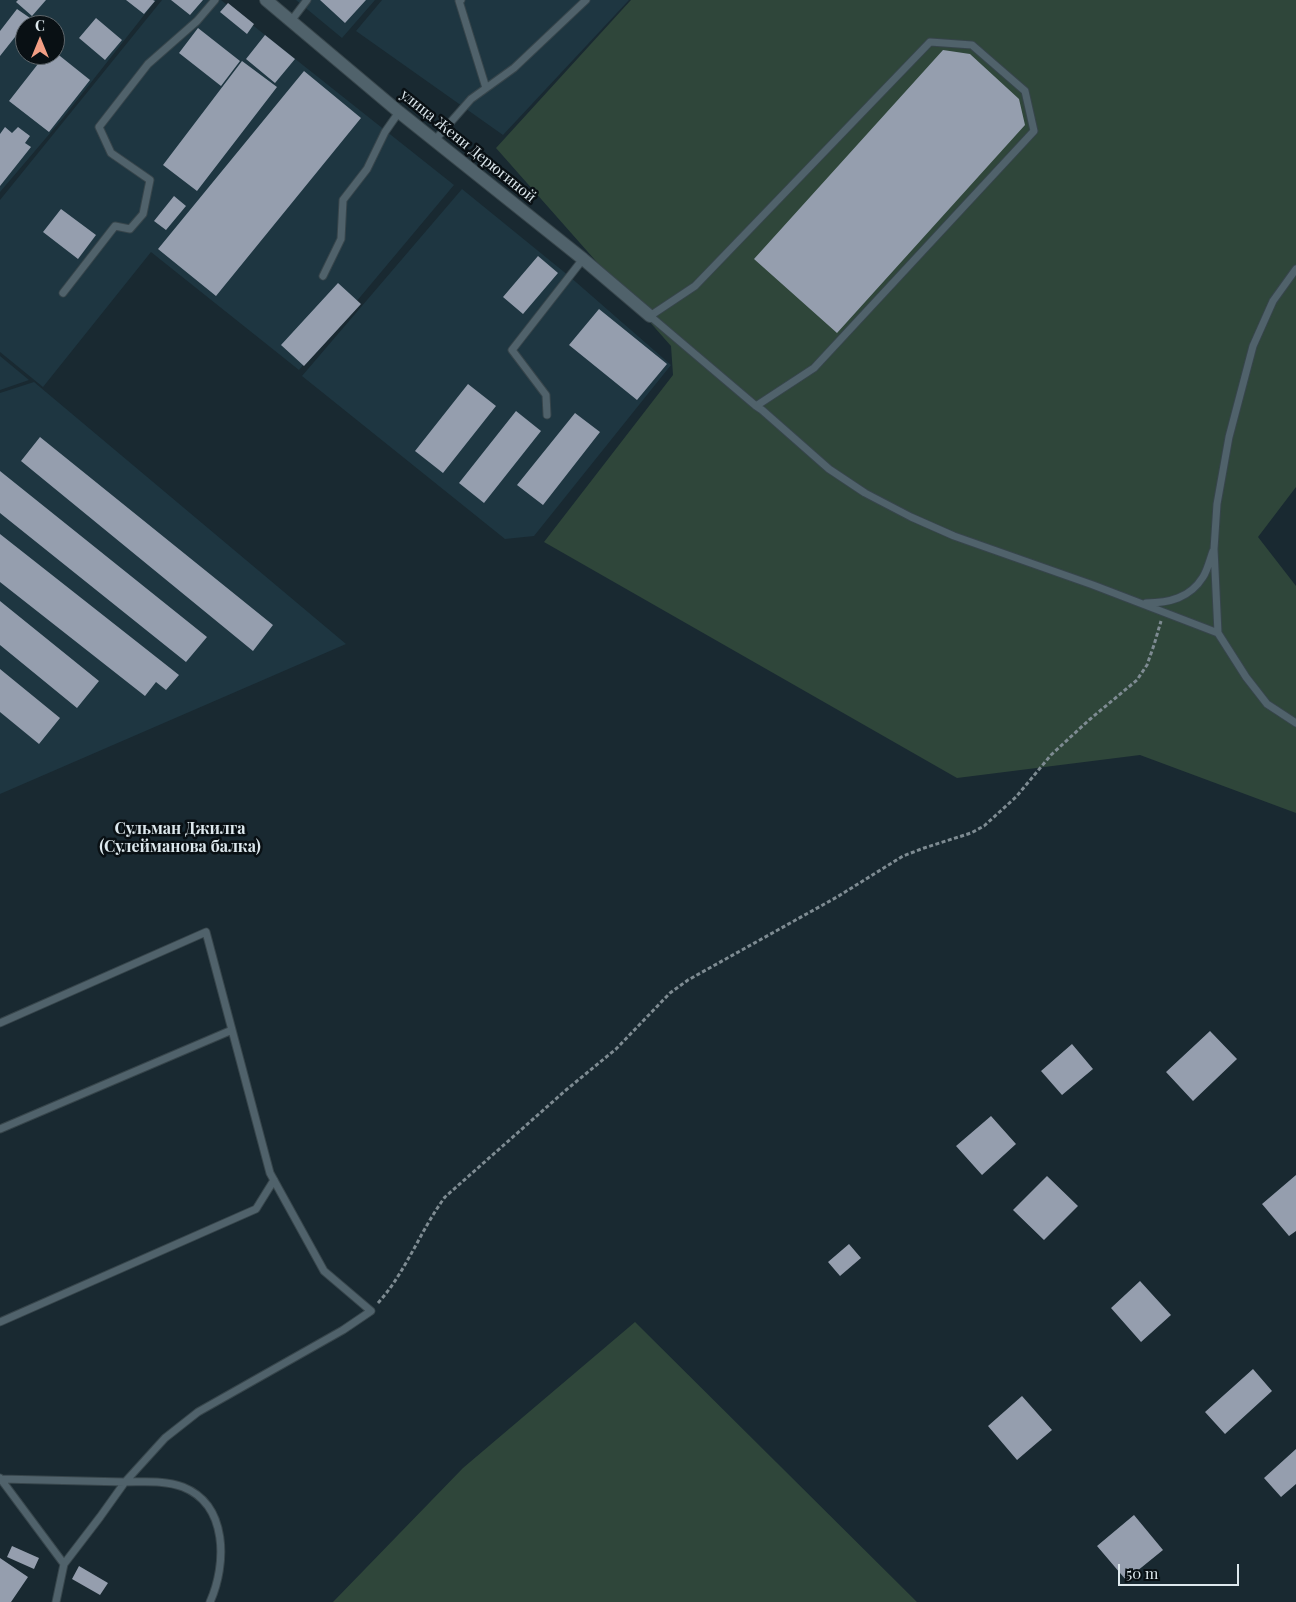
<!DOCTYPE html>
<meta charset="utf-8">
<style>
body{margin:0}
#map{position:relative;width:1296px;height:1602px;overflow:hidden;background:#192931;font-family:"Playfair Display",serif}
canvas{display:block}
.north{position:absolute;left:15px;top:15px;width:50px;height:50px;box-sizing:border-box;background:#091014;border:1px solid #5e666b;border-radius:50%;rotate:0deg;font-size:14px;font-weight:700;line-height:20px;text-align:center;color:#dde8ed}
.north::after{content:'';display:block;margin:auto;width:18px;height:22px;background:#f39f85;clip-path:polygon(50% 0,100% 100%,50% 72%,0 100%)}
.scale{position:absolute;left:1118px;top:1564px;width:121px;height:22px;box-sizing:border-box;border:2px solid #dde8ed;border-top:0;padding-left:6px;font-size:15px;line-height:18px;white-space:nowrap;color:#dde8ed;-webkit-text-stroke:4px #091014;paint-order:stroke}
</style>
<div id="map">
<canvas width="1296" height="1602"></canvas>
<div class="north">С</div>
<div class="scale">50 m</div>
</div>
<script>
const ctx = document.querySelector('canvas').getContext('2d');
ctx.lineJoin = 'round';
function fill(path, color) { ctx.fillStyle = color; ctx.fill(path, 'evenodd'); }
function stroke(path, color, width, dash) { ctx.strokeStyle = color; ctx.lineWidth = width; ctx.lineCap = dash ? 'butt' : 'round'; ctx.setLineDash(dash || []); ctx.stroke(path); }
function write(font, color, halo, rows, align = 'center') {
  ctx.font = font + ' "Playfair Display",serif'; ctx.lineWidth = 5; ctx.setLineDash([]); ctx.textBaseline = 'middle'; ctx.strokeStyle = halo; ctx.fillStyle = color; for (const [text, x, y, turn = 0] of rows) {
    ctx.save(); ctx.translate(x, y); ctx.rotate((+turn || 0) * Math.PI / 180); ctx.textAlign = isNaN(turn) ? turn : align; if (halo) ctx.strokeText(text, 0, 0); ctx.fillText(text, 0, 0); ctx.restore();
  }
}
const built = new Path2D(`
 M 0,0 L 156,0 L 63,118 L 0,192 ZM 25,25 L 55,25 L 55,55 L 25,55 Z
 M 162,0 L 221,0 L 454,185 L 299,370 L 151,252 L 43,387 L 0,352 L 0,200 Z
 M 296,0 L 375,0 L 342,38 Z
 M 382,0 L 629,0 L 503,135 L 356,31 Z
 M 462,189 L 569,276 L 671,365 L 534,536 L 505,539 L 302,376 Z
 M 0,356 L 29,380 L 0,390 Z
 M 34,382 L 346,644 L 0,794 L 0,393 Z`);
const green = new Path2D(`
 M 631,0 L 1296,0 L 1296,487 L 1258,537 L 1296,586 L 1296,813 L 1140,755 L 957,778 L 544,542 L 673,375 L 671,346 L 496,148 Z
 M 635,1322 L 917,1602 L 333,1602 L 463,1468 Z`);
const building = new Path2D(`
 M 18,0 L 46,0 L 32,16 L 16,2 Z
 M 126,0 L 153,0 L 155,1 L 144,14 Z
 M 171,0 L 203,0 L 190,15 Z
 M 320,0 L 366,0 L 345,23 Z
 M 228,3 L 254,24 L 247,34 L 220,12 Z
 M 17,9 L 30,18 L 0,56 L 0,31 Z
 M 96,18 L 122,40 L 105,60 L 79,38 Z
 M 198,28 L 240,61 L 221,86 L 179,53 Z
 M 265,35 L 295,59 L 275,83 L 246,59 Z
 M 943,50 L 970,54 L 1019,99 L 1025,125 L 837,333 L 754,259 Z
 M 55,52 L 90,80 L 49,132 L 9,101 L 45,55 L 55,55 Z
 M 242,61 L 277,87 L 197,191 L 163,165 Z
 M 304,71 L 361,118 L 216,296 L 158,249 Z
 M 5,127 L 12,133 L 18,127 L 30,136 L 25,143 L 31,147 L 0,186 L 0,134 Z
 M 174,196 L 186,206 L 166,230 L 154,221 Z
 M 61,209 L 96,235 L 78,259 L 43,232 Z
 M 538,256 L 558,273 L 523,314 L 503,297 Z
 M 338,283 L 361,304 L 304,366 L 281,345 Z
 M 599,309 L 667,364 L 637,400 L 569,345 Z
 M 468,384 L 496,406 L 443,473 L 415,451 Z
 M 516,411 L 541,431 L 484,503 L 459,483 Z
 M 575,413 L 600,432 L 543,505 L 517,485 Z
 M 40,437 L 273,625 L 253,651 L 21,461 Z
 M 0,471 L 207,637 L 186,662 L 0,513 Z
 M 0,534 L 179,675 L 166,690 L 156,682 L 145,696 L 0,582 Z
 M 0,601 L 99,681 L 77,708 L 0,645 Z
 M 0,669 L 60,718 L 39,744 L 0,712 Z
 M 1210,1031 L 1237,1059 L 1193,1101 L 1166,1072 Z
 M 1072,1044 L 1093,1069 L 1062,1095 L 1041,1071 Z
 M 991,1116 L 1016,1144 L 982,1175 L 956,1146 Z
 M 1296,1175 L 1296,1231 L 1289,1236 L 1262,1204 Z
 M 1047,1176 L 1078,1206 L 1044,1240 L 1013,1210 Z
 M 849,1244 L 861,1258 L 840,1276 L 828,1262 Z
 M 1140,1281 L 1171,1315 L 1141,1342 L 1111,1308 Z
 M 1253,1369 L 1272,1391 L 1225,1434 L 1205,1412 Z
 M 1022,1396 L 1052,1430 L 1017,1460 L 988,1426 Z
 M 1296,1449 L 1296,1484 L 1281,1497 L 1264,1478 Z
 M 1134,1515 L 1163,1550 L 1126,1580 L 1097,1546 Z
 M 12,1546 L 39,1558 L 34,1569 L 7,1557 Z
 M 0,1558 L 28,1577 L 11,1602 L 0,1602 Z
 M 79,1566 L 108,1583 L 100,1595 L 72,1579 Z`);
const path = new Path2D(`
 M 378,1303 C 406,1272 420,1231 445,1197 L 566,1090 L 616,1049 L 670,993 L 688,980 L 837,897 L 903,856 L 924,848 L 971,833 L 984,826 L 1016,797 L 1051,755 L 1089,720 L 1137,680 L 1147,665 L 1154,645 L 1161,621`);
const service = new Path2D(`
 M 461,0 L 459,1 L 486,88
 M 291,21 L 307,0
 M 435,140 L 471,99 L 514,68 L 586,0
 M 323,276 L 341,239 L 343,200 L 367,169 L 385,132 L 399,112
 M 63,293 L 115,226 L 130,229 L 143,214 L 150,180 L 111,153 L 99,127 L 148,64 L 197,21 L 215,0
 M 756,406 L 814,368 L 1034,131 L 1025,91 L 972,45 L 930,42 L 695,286 L 650,316 L 756,406 L 762,410 L 829,469 L 865,493 L 911,517 L 954,536 L 1093,585 L 1218,633 L 1246,677 L 1267,704 L 1296,723
 M 547,415 L 546,395 L 512,350 L 583,259
 M 1146,603 C 1169,603 1190,598 1203,577 C 1208,569 1210,559 1213,551
 M 1218,633 L 1214,549 L 1217,504 L 1229,437 L 1253,346 L 1273,301 L 1296,269
 M 0,1023 L 206,932 L 270,1173 L 324,1271 L 371,1311 L 343,1330 L 198,1412 L 165,1438 L 125,1482 C 144,1482 165,1480 183,1487 C 228,1505 227,1564 210,1602
 M 0,1129 L 232,1030
 M 0,1322 L 256,1209 L 274,1180
 M 0,1478 L 64,1564
 M 1,1479 L 125,1482
 M 56,1602 L 64,1564 L 100,1517 L 125,1482`);
const minor = new Path2D(`
 M 266,0 L 399,112 L 583,259 L 650,316`);
const streetNames = [
 ["улица Жени Дерюгиной",468,146,39]
];
const neighbourhoodNames = [
 ["Сульман Джилга",180,829],
 ["(Сулейманова балка)",180,847]
];
fill(built, '#1e3641');
fill(green, '#2f463a');
fill(building, '#959eae');
stroke(service, '#37454b', 9);
stroke(minor, '#37454b', 14);
stroke(path, '#7e8b92', 3, [4, 2.5]);
stroke(service, '#50626b', 7);
stroke(minor, '#50626b', 12);
write('15px', '#dde8ed', '#091014', streetNames);
write('bold 16px', '#dde8ed', '#091014', neighbourhoodNames);
</script>
